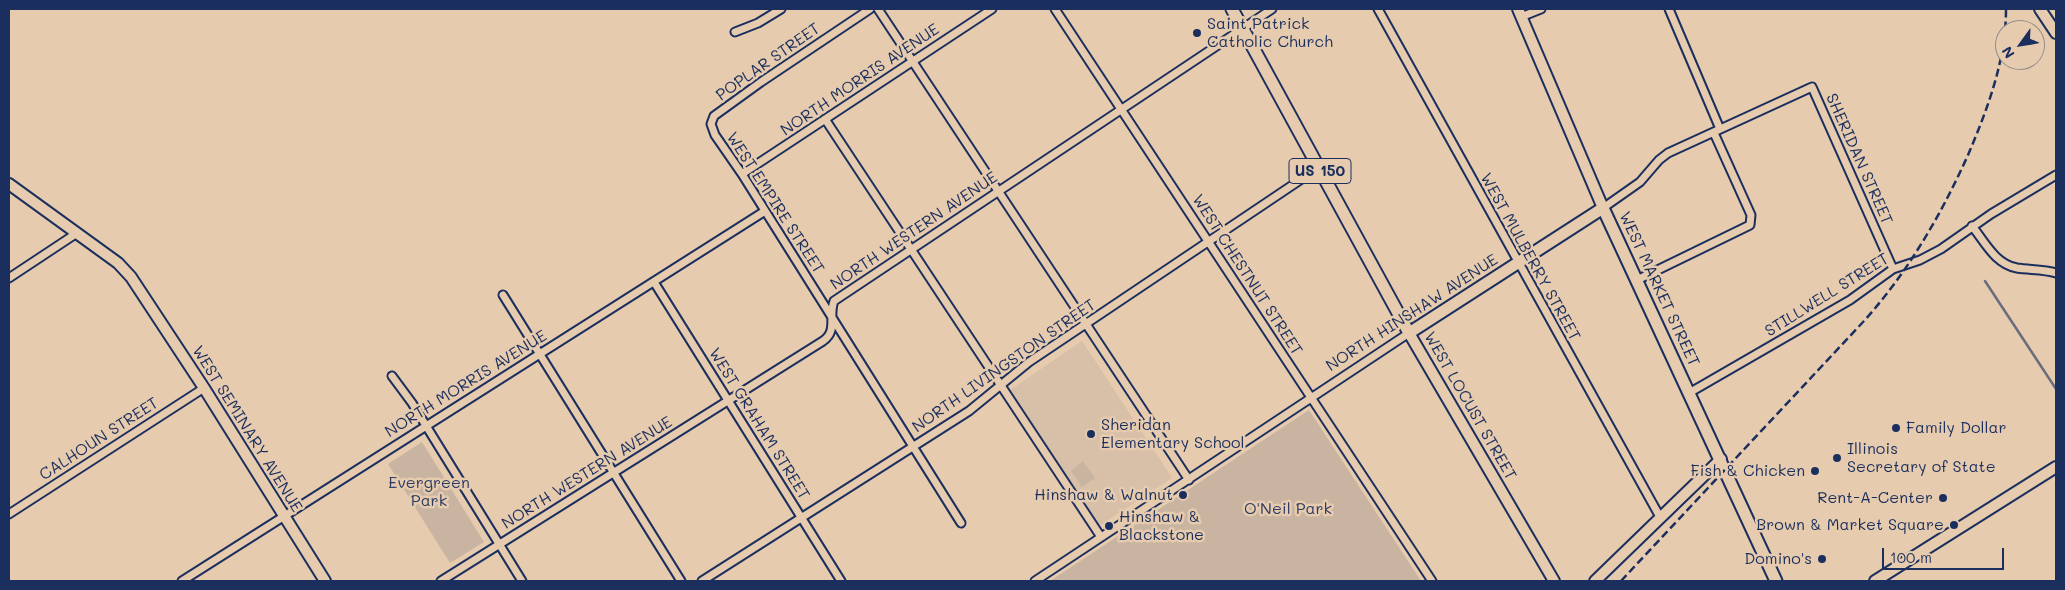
<!DOCTYPE html>
<style>
body{margin:0}
#map{position:relative;width:2065px;height:590px;overflow:hidden;background:#e6cbae;font-family:Mali,sans-serif}
canvas{display:block}
.frame{position:absolute;inset:0;border:10px solid #1b2f5e;pointer-events:none}
.north{position:absolute;left:1995px;top:20px;width:50px;height:50px;box-sizing:border-box;background:#e6cbae;border:1px solid #958d8e;border-radius:50%;rotate:238deg;font-size:14px;font-weight:700;line-height:20px;text-align:center;color:#1b2f5e}
.north::after{content:'';display:block;margin:auto;width:18px;height:22px;background:#1b2f5e;clip-path:polygon(50% 0,100% 100%,50% 72%,0 100%)}
.scale{position:absolute;left:1882px;top:548px;width:122px;height:22px;box-sizing:border-box;border:2px solid #1b2f5e;border-top:0;padding-left:6px;font-size:15px;line-height:18px;white-space:nowrap;color:#1b2f5e;-webkit-text-stroke:4px #e6cbae;paint-order:stroke}
</style>
<div id="map">
<canvas width="2065" height="590"></canvas>
<div class="frame"></div>
<div class="north">N</div>
<div class="scale">100 m</div>
</div>
<script>
const ctx = document.querySelector('canvas').getContext('2d');
ctx.lineJoin = 'round';
function fill(path, color) { ctx.fillStyle = color; ctx.fill(path, 'evenodd'); }
function stroke(path, color, width, dash) { ctx.strokeStyle = color; ctx.lineWidth = width; ctx.lineCap = dash ? 'butt' : 'round'; ctx.setLineDash(dash || []); ctx.stroke(path); }
function write(font, color, halo, rows, align = 'center') {
  ctx.font = font + ' Mali,sans-serif'; ctx.lineWidth = 5; ctx.setLineDash([]); ctx.textBaseline = 'middle'; ctx.strokeStyle = halo; ctx.fillStyle = color; for (const [text, x, y, turn = 0] of rows) {
    ctx.save(); ctx.translate(x, y); ctx.rotate((+turn || 0) * Math.PI / 180); ctx.textAlign = isNaN(turn) ? turn : align; if (halo) ctx.strokeText(text, 0, 0); ctx.fillText(text, 0, 0); ctx.restore();
  }
}
const built = new Path2D(`
 M 1082,341 L 1172,478 L 1099,526 L 1010,390 Z`);
const green = new Path2D(`
 M 1309,410 L 1421,581 L 1050,581 Z
 M 422,442 L 484,542 L 450,563 L 388,464 Z
 M 1083,461 L 1095,478 L 1082,487 L 1071,471 Z`);
const stream = new Path2D(`
 M 1985,281 L 2056,389`);
const street = new Path2D(`
 M 870,9 L 761,82 L 714,116 L 711,124 L 715,135 L 742,174 L 961,523
 M 878,9 L 1189,480
 M 1055,9 L 1432,581
 M 1378,9 L 1660,517
 M 1669,9 L 1720,129
 M 1521,17 L 1541,9
 M 735,32 L 758,23 L 781,9
 M 825,119 L 1101,537
 M 742,174 L 992,9
 M 1603,208 L 1640,182 L 1659,160 L 1668,153 L 1812,87 L 1893,269
 M 1972,226 C 1985,242 1995,264 2017,268 C 2030,270 2044,269 2056,273
 M 9,278 L 77,233
 M 1637,280 L 1750,225 L 1751,215 L 1714,133
 M 654,282 L 841,581
 M 503,295 L 681,581
 M 392,376 L 412,403 L 522,581
 M 1689,393 L 1850,300 L 1893,269 L 1920,260 L 1941,249 L 1991,214 L 2056,175
 M 9,514 L 204,388
 M 182,581 L 765,211
 M 441,581 L 823,341 C 838,331 828,316 834,301 L 1272,9
 M 702,581 L 969,411 L 1029,362 L 1318,168
 M 1035,581 L 1409,333`);
const secondary = new Path2D(`
 M 1518,9 L 1603,208
 M 2040,9 L 2056,33
 M 9,184 L 118,263 L 131,277 L 204,388 L 325,581
 M 1409,333 L 1554,581
 M 1595,581 L 1721,459
 M 1875,581 L 2056,467`);
const primary = new Path2D(`
 M 1232,9 L 1409,333 L 1603,208 L 1776,581`);
const rail = new Path2D(`
 M 1621,581 L 1864,321 C 1908,272 1941,215 1968,155 C 1988,108 2006,60 2006,9`);
const markers = [
 [1197,33,5,"#1b2f5e"],
 [1896,428,5,"#1b2f5e"],
 [1091,434,5,"#1b2f5e"],
 [1837,458,5,"#1b2f5e"],
 [1815,471,5,"#1b2f5e"],
 [1183,495,5,"#1b2f5e"],
 [1943,498,5,"#1b2f5e"],
 [1954,525,5,"#1b2f5e"],
 [1109,526,5,"#1b2f5e"],
 [1822,559,5,"#1b2f5e"]
];
const shields = [
 [1320,171,62]
];
const shieldNames = [
 ["US 150",1320,171]
];
const poiNames = [
 ["Saint Patrick",1207,24],
 ["Catholic Church",1207,42],
 ["Sheridan",1101,425],
 ["Elementary School",1101,443],
 ["Family Dollar",1906,428],
 ["Illinois",1847,449],
 ["Secretary of State",1847,467],
 ["Fish & Chicken",1805,471,"right"],
 ["Hinshaw & Walnut",1173,495,"right"],
 ["Rent-A-Center",1933,498,"right"],
 ["Hinshaw &",1119,517],
 ["Blackstone",1119,535],
 ["Brown & Market Square",1944,525,"right"],
 ["Domino's",1812,559,"right"]
];
const streetNames = [
 ["POPLAR STREET",768,62,-35],
 ["NORTH MORRIS AVENUE",860,80,-34],
 ["SHERIDAN STREET",1859,159,66],
 ["WEST EMPIRE STREET",775,203,57],
 ["NORTH WESTERN AVENUE",914,231,-34],
 ["WEST MULBERRY STREET",1530,257,61],
 ["WEST CHESTNUT STREET",1247,275,57],
 ["WEST MARKET STREET",1659,289,65],
 ["STILLWELL STREET",1827,295,-32],
 ["NORTH HINSHAW AVENUE",1412,313,-33],
 ["NORTH LIVINGSTON STREET",1004,366,-35],
 ["NORTH MORRIS AVENUE",466,384,-32],
 ["WEST LOCUST STREET",1470,406,60],
 ["WEST GRAHAM STREET",759,424,58],
 ["WEST SEMINARY AVENUE",247,429,58],
 ["CALHOUN STREET",99,439,-33],
 ["NORTH WESTERN AVENUE",587,473,-32]
];
const parkNames = [
 ["Evergreen",429,483],
 ["Park",429,501],
 ["O'Neil Park",1288,509]
];
fill(built, '#d7bfa8');
fill(green, '#c9b4a2');
stroke(stream, '#6b6c7e', 2.5);
stroke(street, '#1b2f5e', 11);
stroke(secondary, '#1b2f5e', 14);
stroke(primary, '#1b2f5e', 15);
stroke(street, '#e6cbae', 7);
stroke(secondary, '#e6cbae', 10);
stroke(primary, '#e6cbae', 11);
stroke(rail, '#1b2f5e', 2.5, [8, 4]);
for (const [x, y, r, color] of markers) { const dot = new Path2D(); dot.arc(x, y, r, 0, 2 * Math.PI); ctx.fillStyle = color; ctx.fill(dot); stroke(dot, '#e6cbae', 2); }
for (const [x, y, w] of shields) { const box = new Path2D(); box.roundRect(x - w / 2, y - 12.5, w, 25, 4); ctx.fillStyle = '#e6cbae'; ctx.fill(box); stroke(box, '#1b2f5e', 1); }
write('bold 15px', '#1b2f5e', null, shieldNames);
write('16px', '#1b2f5e', '#e6cbae', poiNames, 'left');
write('16px', '#1b2f5e', '#e6cbae', streetNames);
write('16px', '#2c3c65', '#e6cbae', parkNames);
</script>
